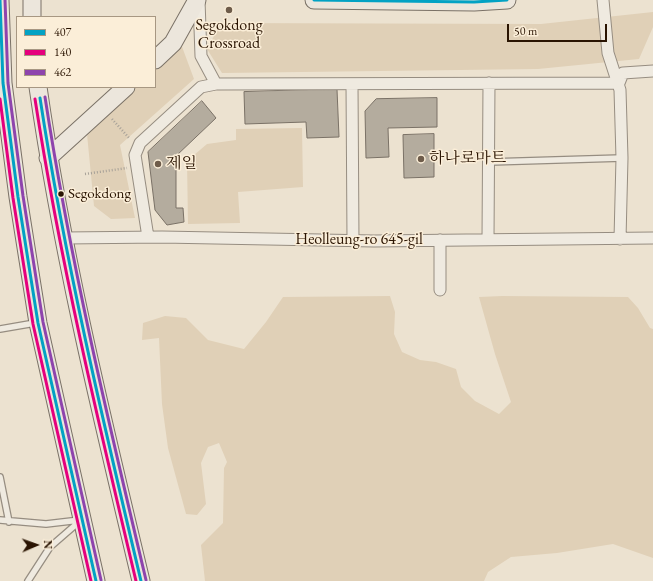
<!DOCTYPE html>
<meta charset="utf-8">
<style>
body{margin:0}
#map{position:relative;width:653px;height:581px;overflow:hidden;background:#ece2d0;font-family:"EB Garamond",serif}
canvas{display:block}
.legend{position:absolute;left:16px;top:16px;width:140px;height:72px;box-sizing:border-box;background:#fbeed8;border:1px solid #a79782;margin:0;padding:5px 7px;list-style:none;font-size:12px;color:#2a1402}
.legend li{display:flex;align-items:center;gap:8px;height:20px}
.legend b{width:20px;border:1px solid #a79782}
.north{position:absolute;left:16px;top:525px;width:40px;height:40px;-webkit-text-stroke:3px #fbeed8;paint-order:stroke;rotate:88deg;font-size:11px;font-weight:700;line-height:16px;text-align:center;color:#2a1402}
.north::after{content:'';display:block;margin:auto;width:14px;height:18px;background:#2a1402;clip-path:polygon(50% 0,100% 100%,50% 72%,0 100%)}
.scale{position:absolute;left:507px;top:24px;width:100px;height:18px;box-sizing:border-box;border:2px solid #2a1402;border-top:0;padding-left:5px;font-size:12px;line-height:14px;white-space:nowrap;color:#2a1402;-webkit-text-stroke:3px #fbeed8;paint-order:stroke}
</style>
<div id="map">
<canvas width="653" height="581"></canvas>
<ul class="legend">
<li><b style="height:5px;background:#02a2c4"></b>407</li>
<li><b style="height:5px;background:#e5007d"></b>140</li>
<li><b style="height:5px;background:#8e44ad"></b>462</li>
</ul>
<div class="north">N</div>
<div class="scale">50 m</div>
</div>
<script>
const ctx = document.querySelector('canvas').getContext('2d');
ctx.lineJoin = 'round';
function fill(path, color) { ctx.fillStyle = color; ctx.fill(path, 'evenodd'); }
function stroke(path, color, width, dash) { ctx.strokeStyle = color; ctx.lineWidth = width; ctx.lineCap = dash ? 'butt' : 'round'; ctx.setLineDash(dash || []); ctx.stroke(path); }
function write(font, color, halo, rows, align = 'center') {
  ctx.font = font + ' "EB Garamond","Noto Serif KR",serif'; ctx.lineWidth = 3; ctx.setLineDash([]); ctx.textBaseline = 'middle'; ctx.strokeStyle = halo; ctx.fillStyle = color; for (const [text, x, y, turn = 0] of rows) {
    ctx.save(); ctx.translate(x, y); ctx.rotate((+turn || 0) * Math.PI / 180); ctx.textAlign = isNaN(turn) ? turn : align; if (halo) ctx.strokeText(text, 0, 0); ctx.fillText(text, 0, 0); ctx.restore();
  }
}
const green = new Path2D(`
 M 653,12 L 653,27 L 639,59 L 538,69 L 222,73 L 207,49 L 221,23 L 541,24 Z
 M 181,44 L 194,79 L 120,145 L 135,218 L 111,219 L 94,206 L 87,134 L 136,87 L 155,87 L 155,69 Z
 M 302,128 L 303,187 L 238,192 L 240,223 L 188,224 L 187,161 L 207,144 L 236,140 L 236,129 Z
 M 390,296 L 395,312 L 394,334 L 402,352 L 420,360 L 436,362 L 456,369 L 461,387 L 475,401 L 499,414 L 511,402 L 495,354 L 479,297 L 502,296 L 628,297 L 638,308 L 650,328 L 653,329 L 653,558 L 613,544 L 557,553 L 511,557 L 488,572 L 484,581 L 205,581 L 201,545 L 223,523 L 224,468 L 227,462 L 219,443 L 208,447 L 201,463 L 206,504 L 197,515 L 186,514 L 168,448 L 162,404 L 159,338 L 142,340 L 143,323 L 165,316 L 186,318 L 208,340 L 244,349 L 266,322 L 283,297 Z`);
const building = new Path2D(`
 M 337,89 L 339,137 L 307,138 L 306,122 L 245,124 L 244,92 Z
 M 437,98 L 437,127 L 388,128 L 389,157 L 366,158 L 365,111 L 376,99 Z
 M 202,101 L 216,118 L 176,156 L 176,208 L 183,208 L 184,222 L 167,225 L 155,210 L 148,152 Z
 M 434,134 L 434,177 L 404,178 L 403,135 Z`);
const path = new Path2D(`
 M 112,119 L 130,139
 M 85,174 L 127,168`);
const service = new Path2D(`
 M 489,162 L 622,158
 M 0,329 L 35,323
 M 0,477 L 9,522
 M 0,520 L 46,524 L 80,520
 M 28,581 L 50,547 L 80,521`);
const minor = new Path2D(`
 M 603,0 L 608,53 L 620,90 L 622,158 L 620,239
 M 619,83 L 623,73 L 653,71
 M 216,84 L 619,83
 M 352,84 L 353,241
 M 148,237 L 135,155 L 140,143 L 201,87 L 216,84 L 201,56 L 199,0
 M 64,238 L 162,237 L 374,241 L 653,238
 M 488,239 L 489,83
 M 440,240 L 440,290`);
const primary = new Path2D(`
 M 0,0 L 3,83 L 18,197 L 38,323 L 96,581
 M 32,0 L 32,17
 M 314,0 L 474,2 L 507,0
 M 155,60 L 173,43 L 197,0
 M 38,87 C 62,254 102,418 141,581
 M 48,158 L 126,87`);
const bus1 = new Path2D(`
 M 0,0 L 3,83 L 18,197 L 38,323 L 96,581
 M 314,0 L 474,2 L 507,0
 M 40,98 C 65,261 103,421 141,581`);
const bus2 = new Path2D(`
 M 0,99 L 13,198 L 33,324 L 91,581
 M 35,99 C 60,261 98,421 136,581`);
const bus3 = new Path2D(`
 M 5,0 L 8,83 L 23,196 L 43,322 L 101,580
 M 45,97 C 70,260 108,420 146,580`);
const markers = [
 [229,10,4,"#6e5c4a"],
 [421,159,4,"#6e5c4a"],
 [158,164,4,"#6e5c4a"],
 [61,194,3.5,"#2a1402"]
];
const busNames = [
 ["Segokdong",68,194]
];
const poiNames = [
 ["Segokdong",229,26,"center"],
 ["Crossroad",229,44,"center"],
 ["하나로마트",429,159],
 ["제일",166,164]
];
const streetNames = [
 ["Heolleung-ro 645-gil",359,240]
];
fill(green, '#e0d0b7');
fill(building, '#b4ac9e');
stroke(building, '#7a7166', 1);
stroke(service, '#968d81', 8);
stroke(minor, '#968d81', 13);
stroke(primary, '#7a7166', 19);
stroke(path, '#a7a198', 2.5, [1, 2]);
stroke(service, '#efeae0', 5.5);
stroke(minor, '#efeae0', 11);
stroke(primary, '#ece6dc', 17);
stroke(bus1, '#02a2c4', 3);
stroke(bus2, '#e5007d', 3);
stroke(bus3, '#8e44ad', 3);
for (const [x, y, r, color] of markers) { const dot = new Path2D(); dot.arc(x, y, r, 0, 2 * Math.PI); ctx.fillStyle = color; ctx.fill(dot); stroke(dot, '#fbeed8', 1.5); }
write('15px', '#2a1402', '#fbeed8', busNames, 'left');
write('16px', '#2a1402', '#fbeed8', poiNames, 'left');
write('16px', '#2a1402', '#fbeed8', streetNames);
</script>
